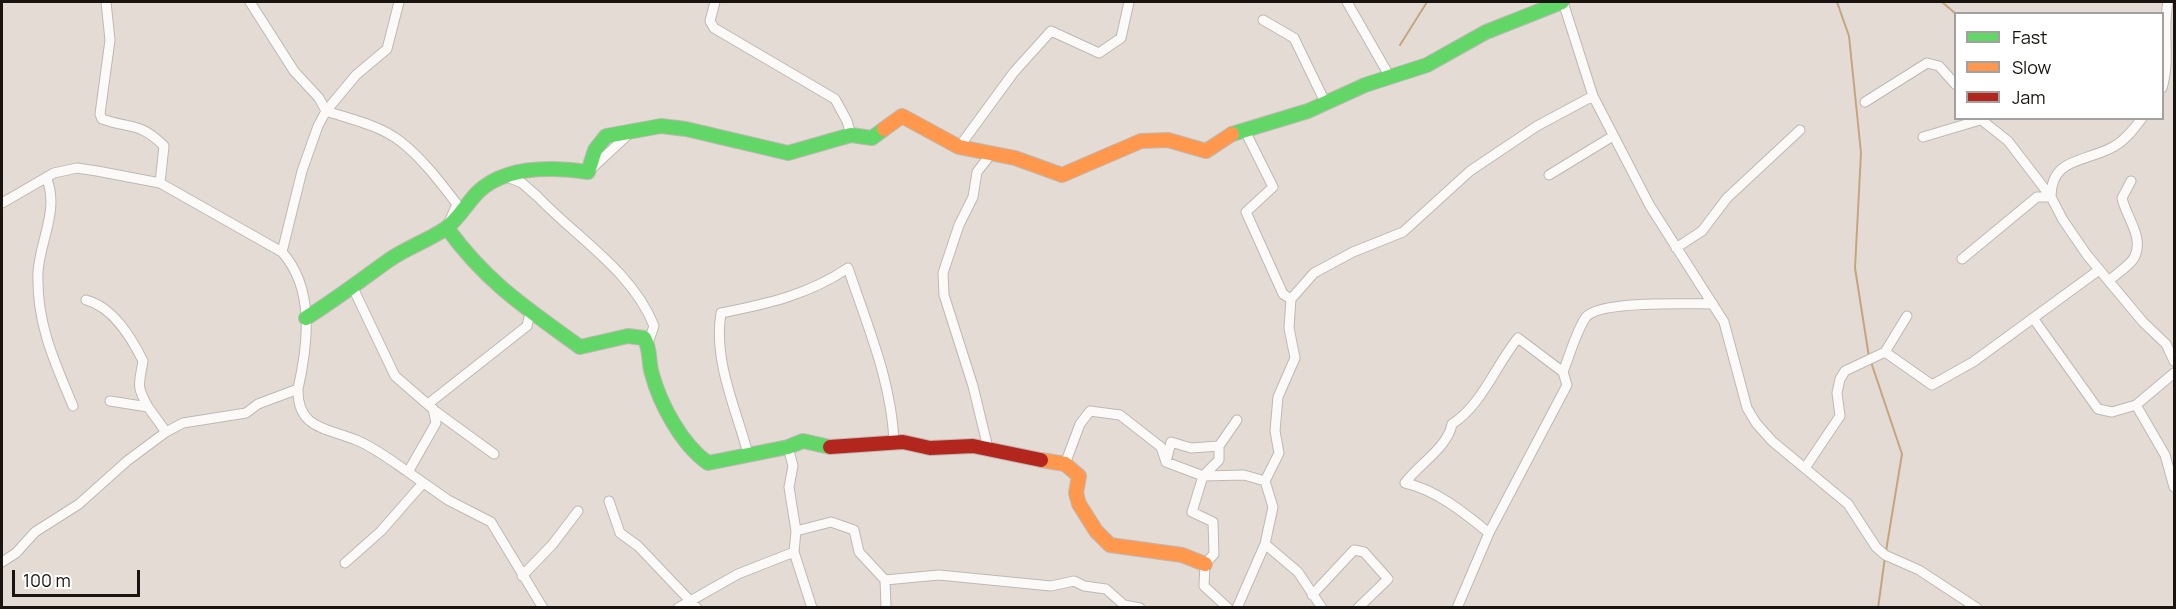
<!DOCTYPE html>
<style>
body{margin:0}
#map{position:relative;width:2176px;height:609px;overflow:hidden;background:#e4dcd4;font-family:Manrope,sans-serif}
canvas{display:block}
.frame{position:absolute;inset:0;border:3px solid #19140f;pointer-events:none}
.legend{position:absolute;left:1954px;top:12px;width:210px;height:108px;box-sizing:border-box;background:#fff;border:2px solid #a3a19f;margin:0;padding:8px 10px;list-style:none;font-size:18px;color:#19140f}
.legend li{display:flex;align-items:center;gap:12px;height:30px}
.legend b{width:30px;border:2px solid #a3a19f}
.scale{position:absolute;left:12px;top:570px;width:128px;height:27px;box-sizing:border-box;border:3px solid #19140f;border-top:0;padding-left:8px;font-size:18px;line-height:21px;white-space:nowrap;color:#19140f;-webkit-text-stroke:4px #fff;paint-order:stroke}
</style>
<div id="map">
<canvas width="2176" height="609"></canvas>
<div class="frame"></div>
<ul class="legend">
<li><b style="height:8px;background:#63d668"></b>Fast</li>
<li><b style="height:8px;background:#ff974d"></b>Slow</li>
<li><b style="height:8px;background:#b3261e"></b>Jam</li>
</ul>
<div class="scale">100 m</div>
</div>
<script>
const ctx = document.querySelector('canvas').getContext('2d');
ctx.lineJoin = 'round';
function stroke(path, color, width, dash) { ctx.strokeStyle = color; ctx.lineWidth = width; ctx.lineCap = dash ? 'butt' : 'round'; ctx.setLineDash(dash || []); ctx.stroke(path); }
const stream = new Path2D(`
 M 1837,2 L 1849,36 L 1861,153 L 1855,268 L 1869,357
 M 1942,2 L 1956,14
 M 1400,45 L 1427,2
 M 1871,362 L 1902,454 L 1886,551
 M 1878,608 L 1885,557`);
const street = new Path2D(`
 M 106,2 L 110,40 L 100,114 L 102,119 C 131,129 140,122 164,146 L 160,183
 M 250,2 L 294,71 L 319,98 L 326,111 C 350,119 379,125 400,141 C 422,158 440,182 457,204 L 450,220
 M 715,2 L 710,21 L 714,28 L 835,99 L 847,121 L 851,135
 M 1347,2 L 1390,77
 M 1563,2 L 1593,96 L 1650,206 L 1724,322 L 1747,408 L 1756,423 L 1772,441 L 1848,504 L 1876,547 L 1885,555 L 1919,570 L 1977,608
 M 1263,20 L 1294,38 L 1326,104
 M 2162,88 C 2171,59 2162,31 2168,2
 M 1865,102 L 1927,63 L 1939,66 L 1956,85
 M 1979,118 L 2008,141 L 2051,197 L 2063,220 L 2087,255 L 2143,322 L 2166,344 L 2174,361
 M 1245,131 L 1273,187 L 1246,212 L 1283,294 L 1291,299
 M 1923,137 L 1980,120
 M 959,147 L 1014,72 L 1051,31 L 1099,53 L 1121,38 L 1129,2
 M 590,170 L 630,133
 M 1549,175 L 1613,136
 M 46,177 C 60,209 40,240 38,272 C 36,322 54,361 73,406
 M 507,177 L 522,183 L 538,197 C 577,238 633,272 654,326 L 648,343
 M 2051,197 C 2051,158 2084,162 2111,148 C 2124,142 2134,129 2142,118
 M 2,203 L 54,173 L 77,168 L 97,171 L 160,183 L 282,252 C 315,289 308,344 298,389 L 258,404 L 246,413 L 183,423 L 166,432 L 127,461 L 79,504 L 35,532 L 16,553 L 2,562
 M 1676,248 L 1702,231 L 1727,198 L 1800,130
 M 282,252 L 302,171 L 318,126 L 326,111 L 356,75 L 387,49 L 399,2
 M 1962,259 L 2037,197 L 2051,197
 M 2109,281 C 2116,274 2129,266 2134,258 C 2145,238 2126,217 2122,198 L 2131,181
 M 353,288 L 395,376 L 433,409 L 436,423 L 408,472 L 448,500 L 491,522 L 543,608
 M 86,300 C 113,307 131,337 143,361 C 139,385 136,385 148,407
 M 2033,318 L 2098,409 L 2112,412 L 2136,405
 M 1885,352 L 1932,385 L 1973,362 L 2099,270
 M 1563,372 C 1569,357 1577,329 1586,317 C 1600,300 1689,304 1713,304
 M 2174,373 L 2136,405 L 2165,455 L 2174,487
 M 298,389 C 297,429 327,428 356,440 C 374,447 392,461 408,472
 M 110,401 L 148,407 L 166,432
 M 428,404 L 527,326 L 530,313
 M 435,411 L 494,454
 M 988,448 L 973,386 L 944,295 L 943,273 L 959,225 L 973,197 L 977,172 L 991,154
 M 748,454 C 736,408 713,361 721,313 C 767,304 808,295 848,268 C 867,325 892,382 894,443
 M 1166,462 L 1171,442 L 1191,448 L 1219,446
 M 1065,464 L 1080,424 L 1090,411 L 1120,415 L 1161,447 L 1166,462 L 1203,476 L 1244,475 L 1265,481
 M 1805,468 L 1840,416 L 1837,393 L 1840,379 L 1845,371 L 1885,352 L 1907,316
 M 609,501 L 620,533 L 638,546 L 697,608
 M 796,531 L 831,522 L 854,530 L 859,552 L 885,580 L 886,608
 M 1265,544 L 1298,572 L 1322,608
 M 794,552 L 812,608
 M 345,563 L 381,531 L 423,483
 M 522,576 L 552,545 L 578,511
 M 885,580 L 939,575 L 1051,586 L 1074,581 L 1084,586 L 1106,589 L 1124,605 L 1140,608
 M 1312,595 L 1354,550 L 1364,552 L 1388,579 L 1358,608
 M 678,608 L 738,574 L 794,552 L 796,531 L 789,487 L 793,466 L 788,447
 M 1228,608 L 1204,586 L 1205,564 L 1214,554 L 1213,522 L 1192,512 L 1203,476 L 1219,460 L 1219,446 L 1237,420
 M 1237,608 L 1265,544 L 1273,507 L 1265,481 L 1279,453 L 1275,431 L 1278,397 L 1295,358 L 1289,328 L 1291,299 L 1314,273 L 1353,252 L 1403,232 L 1470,171 L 1537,126 L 1593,96
 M 1457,608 L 1489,533 L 1567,385 L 1563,372 L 1518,338 C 1496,365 1481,406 1452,424 C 1448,447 1419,464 1405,483 C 1435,489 1466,514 1489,533`);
const fast = new Path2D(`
 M 1232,134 L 1308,111 L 1365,85 L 1427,65 L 1486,32 L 1562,2
 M 447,228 C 487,283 526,308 580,347 L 628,336 L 644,338 C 651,349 648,362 652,374 C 660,404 682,445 708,463 L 788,447 L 803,441 L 830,447
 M 306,318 C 335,300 361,280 389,260 C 406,248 427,241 445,229 C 458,220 467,203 478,192 C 506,165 554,167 588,172 L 595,150 L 606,136 L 661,126 L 686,129 L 788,153 L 851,135 L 872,138 L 884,129`);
const slow = new Path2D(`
 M 884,129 L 902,116 L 959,147 L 1015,158 L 1062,175 L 1141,141 L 1168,140 L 1206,151 L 1232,134
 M 1041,460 L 1065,464 L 1079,476 L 1076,493 L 1079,504 L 1096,531 L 1110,545 L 1182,555 L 1205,564`);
const jam = new Path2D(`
 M 830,447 L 903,442 L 930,448 L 973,446 L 1041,460`);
stroke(stream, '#c4a57f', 2);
stroke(street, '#beb8b3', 11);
stroke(fast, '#beb8b3', 16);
stroke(slow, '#beb8b3', 16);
stroke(jam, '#beb8b3', 16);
stroke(street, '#fbfaf9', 9);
stroke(fast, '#63d668', 14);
stroke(slow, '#ff974d', 14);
stroke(jam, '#b3261e', 14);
</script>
